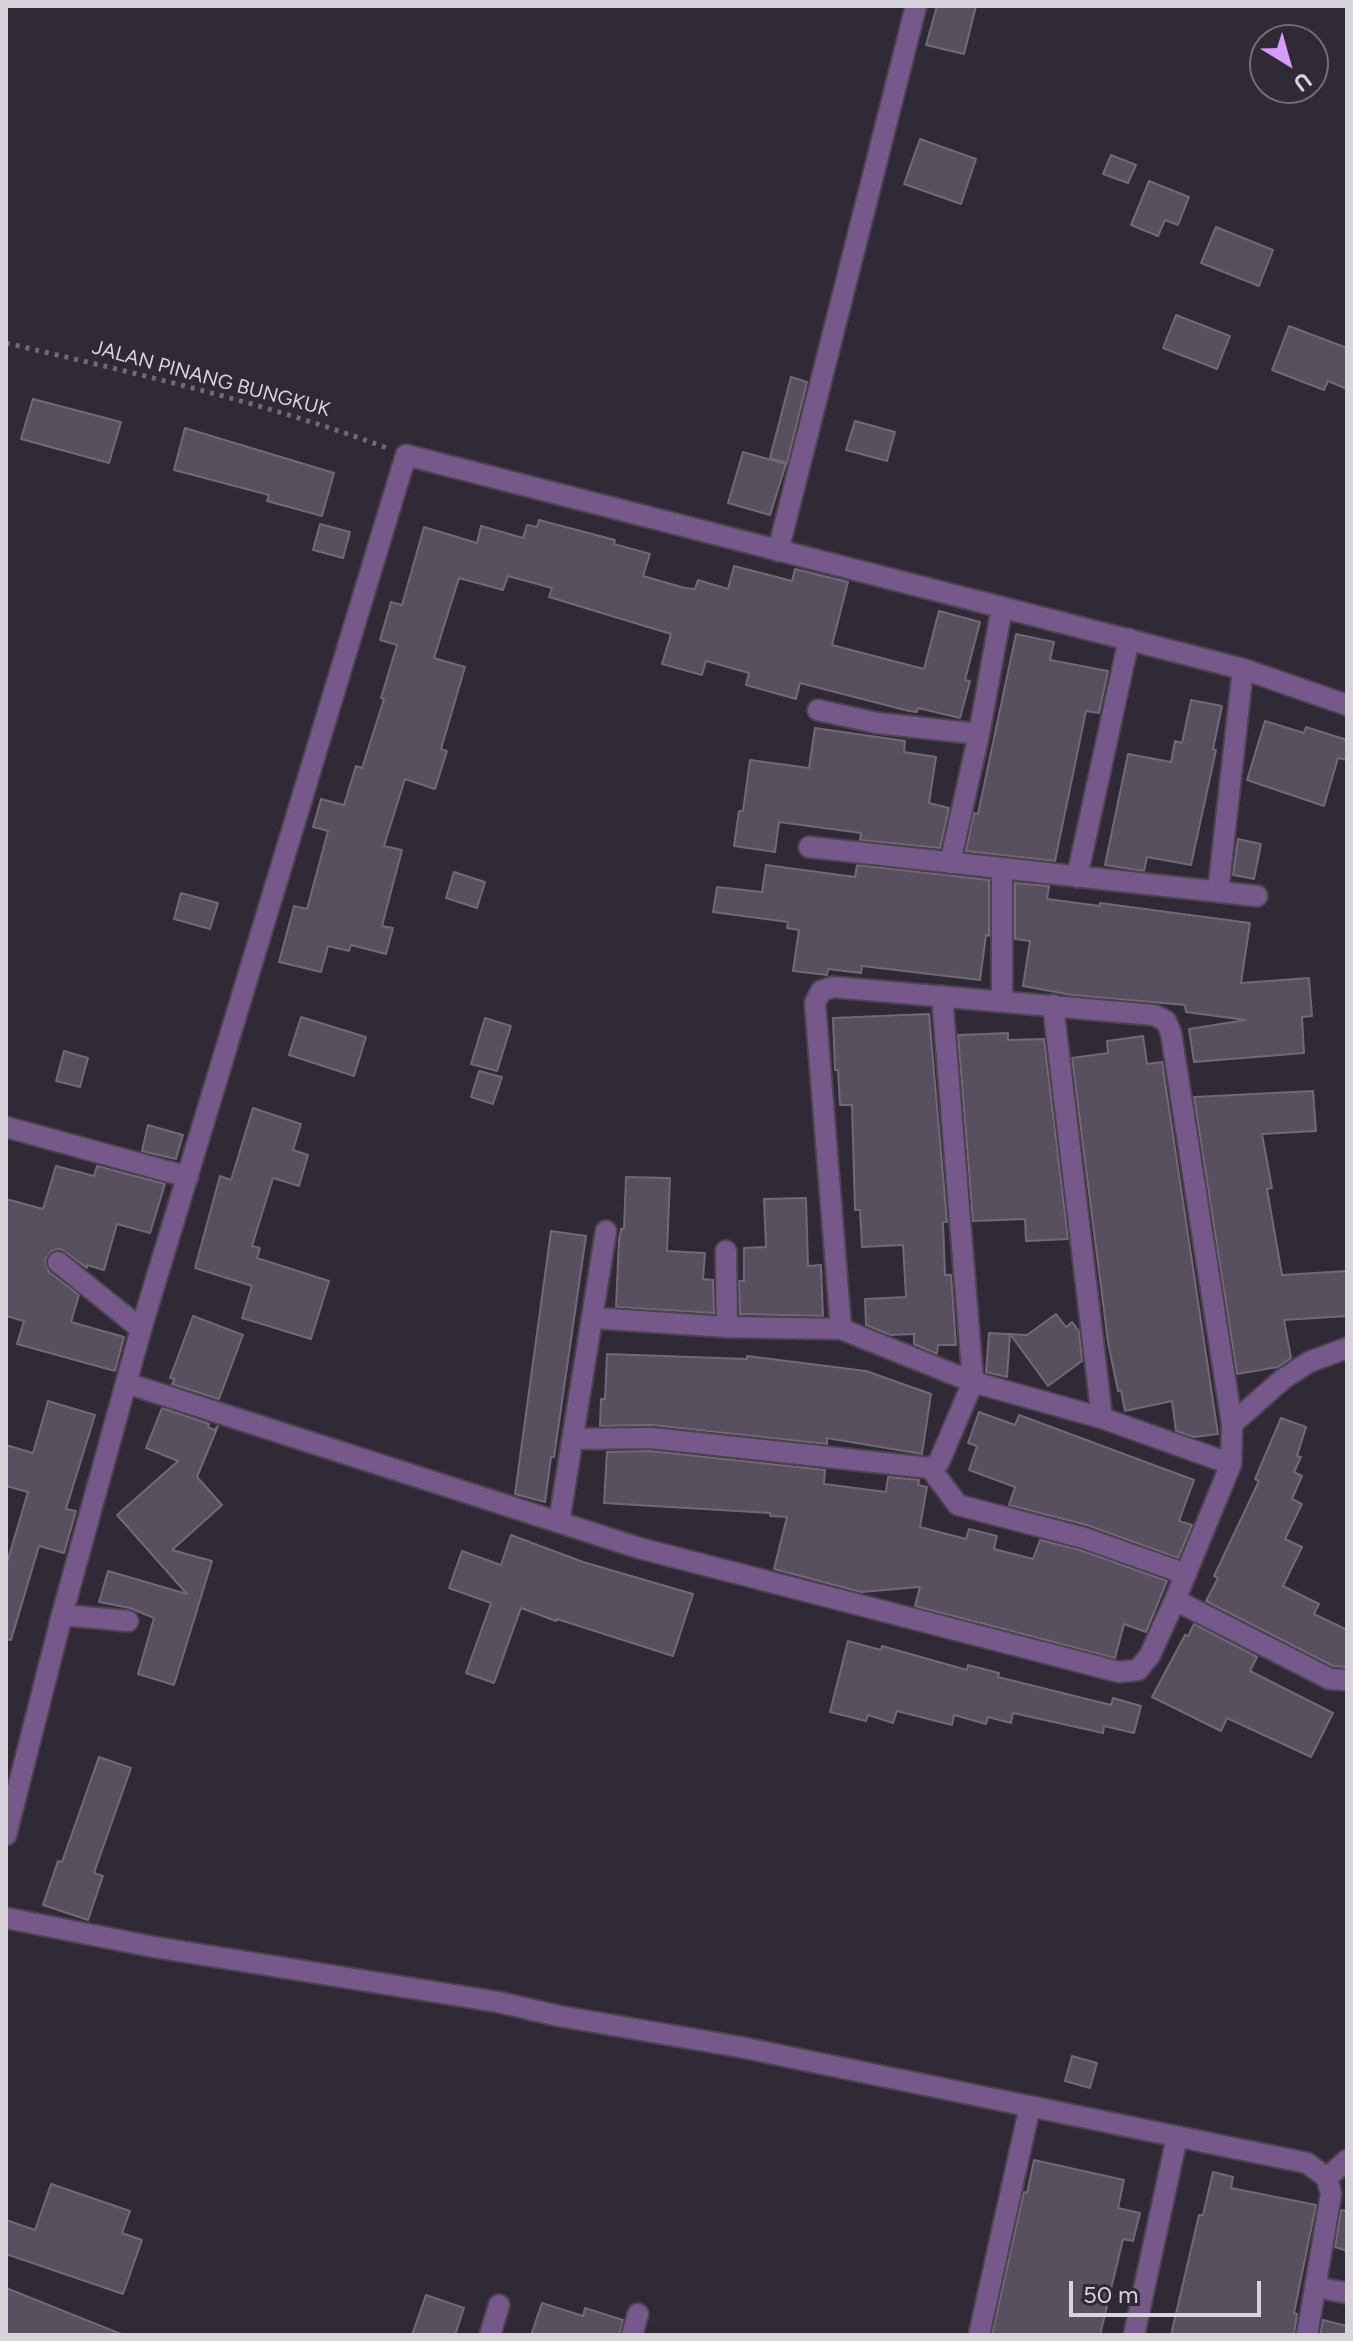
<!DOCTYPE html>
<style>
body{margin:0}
#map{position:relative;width:1353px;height:2341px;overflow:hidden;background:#302936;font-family:Figtree,sans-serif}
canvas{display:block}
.frame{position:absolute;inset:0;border:8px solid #d9d4dc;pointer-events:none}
.north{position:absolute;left:1249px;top:24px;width:80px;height:80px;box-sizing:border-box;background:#302936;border:2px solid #746d78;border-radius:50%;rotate:143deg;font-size:22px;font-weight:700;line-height:32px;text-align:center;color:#d9d4dc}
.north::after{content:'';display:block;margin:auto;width:28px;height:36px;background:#d59cfb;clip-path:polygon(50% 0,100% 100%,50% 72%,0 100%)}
.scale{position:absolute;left:1069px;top:2281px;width:192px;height:36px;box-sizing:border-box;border:4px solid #d9d4dc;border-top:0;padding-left:10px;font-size:24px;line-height:28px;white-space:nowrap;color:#d9d4dc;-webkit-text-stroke:6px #302936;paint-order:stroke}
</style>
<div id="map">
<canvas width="1353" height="2341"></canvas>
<div class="frame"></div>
<div class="north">U</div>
<div class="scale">50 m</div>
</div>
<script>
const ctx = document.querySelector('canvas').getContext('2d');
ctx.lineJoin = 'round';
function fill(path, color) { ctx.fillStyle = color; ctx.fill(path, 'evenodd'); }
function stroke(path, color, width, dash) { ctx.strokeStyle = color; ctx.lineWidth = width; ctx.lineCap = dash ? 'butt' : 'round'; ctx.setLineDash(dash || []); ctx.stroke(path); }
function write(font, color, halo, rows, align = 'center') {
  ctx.font = font + ' Figtree,sans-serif'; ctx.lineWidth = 8; ctx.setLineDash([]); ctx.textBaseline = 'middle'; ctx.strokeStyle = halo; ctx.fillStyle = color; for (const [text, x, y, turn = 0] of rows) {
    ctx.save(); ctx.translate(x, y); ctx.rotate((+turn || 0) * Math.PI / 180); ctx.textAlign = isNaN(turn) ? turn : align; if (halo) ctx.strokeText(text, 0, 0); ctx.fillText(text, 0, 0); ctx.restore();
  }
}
const building = new Path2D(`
 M 937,6 L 976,6 L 964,54 L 926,45 Z
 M 920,139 L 976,159 L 961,204 L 904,184 Z
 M 1111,155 L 1136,165 L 1128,183 L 1103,174 Z
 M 1149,181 L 1189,197 L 1178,225 L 1165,220 L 1158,236 L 1131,225 Z
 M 1216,227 L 1273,250 L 1259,286 L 1201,263 Z
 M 1176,315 L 1230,336 L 1217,369 L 1163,348 Z
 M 1289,326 L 1347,348 L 1347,389 L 1328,381 L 1324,390 L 1272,370 Z
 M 791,377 L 807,382 L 787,463 L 770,458 Z
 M 33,399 L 121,422 L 109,463 L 21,439 Z
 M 855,421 L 895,432 L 887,461 L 846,450 Z
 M 185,428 L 334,473 L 322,516 L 267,501 L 269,495 L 174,470 Z
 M 743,452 L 786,464 L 770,515 L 728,503 Z
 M 539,520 L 615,540 L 614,544 L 650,554 L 643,576 L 685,588 L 695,589 L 698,580 L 728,589 L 734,566 L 792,581 L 795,569 L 848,582 L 832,645 L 924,669 L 939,611 L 980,622 L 965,680 L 970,681 L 960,718 L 918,708 L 917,712 L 909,711 L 800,683 L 796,699 L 746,685 L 749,673 L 706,661 L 702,675 L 662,664 L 671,634 L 549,597 L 552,588 L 508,576 L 503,590 L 459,578 L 434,658 L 465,667 L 441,749 L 447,751 L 435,789 L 405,779 L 384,846 L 402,850 L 382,926 L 393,928 L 386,954 L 351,945 L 349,951 L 328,946 L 321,972 L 279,962 L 294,906 L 307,909 L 328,831 L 313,827 L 321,799 L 344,805 L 356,766 L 362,768 L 384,699 L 381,698 L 397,645 L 380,640 L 391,602 L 402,605 L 424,527 L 477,543 L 481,526 L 523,538 L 527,525 L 537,527 Z
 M 320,524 L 350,532 L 343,558 L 313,550 Z
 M 1016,634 L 1054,642 L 1050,660 L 1108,671 L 1099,713 L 1086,711 L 1055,861 L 966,851 L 974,813 L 978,814 Z
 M 1191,700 L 1222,706 L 1213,749 L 1216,750 L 1191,865 L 1147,857 L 1144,871 L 1105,865 L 1128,754 L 1171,762 L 1175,741 L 1182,743 Z
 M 1265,721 L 1304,733 L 1306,727 L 1347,740 L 1347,760 L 1338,758 L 1324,806 L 1247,780 Z
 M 815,728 L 905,741 L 904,752 L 936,757 L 929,803 L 949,808 L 940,848 L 860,840 L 861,833 L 779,822 L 775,852 L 734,846 L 739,811 L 743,811 L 750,760 L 809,768 Z
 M 1238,839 L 1261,844 L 1254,879 L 1233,875 Z
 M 766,865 L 855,877 L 857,865 L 989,880 L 989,936 L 986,935 L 980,980 L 862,966 L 861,973 L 828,969 L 827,975 L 793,971 L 799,930 L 787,928 L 788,922 L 713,912 L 717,887 L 762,892 Z
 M 454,872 L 485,882 L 477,908 L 446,898 Z
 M 1015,883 L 1049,886 L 1047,899 L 1100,906 L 1100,903 L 1250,923 L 1241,983 L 1309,978 L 1312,1016 L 1302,1017 L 1304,1053 L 1194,1062 L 1189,1029 L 1246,1020 L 1186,1012 L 1185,1005 L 1072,995 L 1023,986 L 1030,941 L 1015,939 Z
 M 181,893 L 218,903 L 210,929 L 174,919 Z
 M 929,1014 L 947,1222 L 943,1222 L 945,1275 L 951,1275 L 956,1345 L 938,1345 L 937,1354 L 914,1344 L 914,1334 L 890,1335 L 866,1325 L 865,1299 L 906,1297 L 903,1245 L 862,1247 L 860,1210 L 855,1210 L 852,1105 L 840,1105 L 838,1070 L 835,1070 L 833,1018 Z
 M 301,1017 L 366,1037 L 354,1076 L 289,1055 Z
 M 485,1018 L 511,1026 L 497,1071 L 471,1064 Z
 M 1008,1033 L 1008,1040 L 1044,1039 L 1068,1239 L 1026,1241 L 1025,1219 L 973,1221 L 958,1035 Z
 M 1143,1036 L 1147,1064 L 1162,1062 L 1218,1434 L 1194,1437 L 1176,1431 L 1172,1401 L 1125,1411 L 1121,1390 L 1118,1391 L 1108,1342 L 1072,1058 L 1108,1053 L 1107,1041 Z
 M 64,1051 L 88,1058 L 80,1087 L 56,1081 Z
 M 479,1071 L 502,1077 L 493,1104 L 471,1097 Z
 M 1313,1091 L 1316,1131 L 1262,1134 L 1272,1188 L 1267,1189 L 1282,1275 L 1347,1271 L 1347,1316 L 1284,1320 L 1291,1358 L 1278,1367 L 1237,1374 L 1194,1097 Z
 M 253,1108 L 301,1124 L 293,1150 L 308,1155 L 299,1186 L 273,1178 L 252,1246 L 260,1248 L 257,1258 L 329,1281 L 311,1339 L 242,1318 L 252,1286 L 195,1268 L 220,1176 L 231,1180 Z
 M 148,1125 L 183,1135 L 176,1159 L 142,1151 Z
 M 56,1166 L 94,1176 L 97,1166 L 165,1184 L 150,1233 L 117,1224 L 104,1270 L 87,1265 L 87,1268 L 61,1249 L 53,1250 L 45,1259 L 49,1272 L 79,1295 L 71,1322 L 124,1337 L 115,1371 L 17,1344 L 24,1321 L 6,1316 L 6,1199 L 43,1209 Z
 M 626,1177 L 670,1178 L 667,1251 L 705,1253 L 703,1279 L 713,1280 L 714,1313 L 616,1307 L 619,1240 L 621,1229 L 624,1229 Z
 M 806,1198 L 808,1266 L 821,1265 L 823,1316 L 740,1314 L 739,1281 L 744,1281 L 744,1248 L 766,1247 L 764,1199 Z
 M 551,1231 L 586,1236 L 554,1457 L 551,1457 L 545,1502 L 515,1494 Z
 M 1056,1314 L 1066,1327 L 1072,1322 L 1079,1331 L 1082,1361 L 1048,1386 L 1010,1334 L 1007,1377 L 986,1372 L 989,1333 L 1027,1335 Z
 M 193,1316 L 243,1335 L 219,1399 L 172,1384 L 175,1379 L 170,1378 Z
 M 607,1354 L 747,1359 L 747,1356 L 866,1371 L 931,1394 L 922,1454 L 827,1438 L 827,1444 L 652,1425 L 600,1426 L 601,1399 L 605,1399 Z
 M 48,1401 L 95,1415 L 66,1509 L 76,1511 L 64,1553 L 39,1546 L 11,1640 L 6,1639 L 6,1566 L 28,1492 L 6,1486 L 6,1445 L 33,1453 Z
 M 162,1408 L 209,1424 L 208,1427 L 214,1430 L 218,1426 L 197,1477 L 222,1505 L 172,1550 L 212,1561 L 174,1685 L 138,1674 L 154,1618 L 130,1608 L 99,1602 L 108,1571 L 187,1594 L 117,1515 L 178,1461 L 146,1448 Z
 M 979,1412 L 1015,1425 L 1019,1415 L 1194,1480 L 1179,1521 L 1192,1525 L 1178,1558 L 1087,1525 L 1009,1505 L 1015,1487 L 969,1470 L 977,1446 L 968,1443 Z
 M 1281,1418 L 1306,1427 L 1297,1456 L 1301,1457 L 1294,1472 L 1302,1476 L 1292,1499 L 1302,1504 L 1285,1539 L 1302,1547 L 1283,1586 L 1319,1604 L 1314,1614 L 1347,1630 L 1347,1667 L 1333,1666 L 1206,1601 L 1218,1578 L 1214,1576 L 1259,1481 L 1255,1479 Z
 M 650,1451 L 825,1470 L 824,1484 L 886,1492 L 888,1477 L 919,1480 L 918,1485 L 927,1487 L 920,1527 L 966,1539 L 969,1529 L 997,1536 L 994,1549 L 1033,1559 L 1040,1540 L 1080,1550 L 1167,1581 L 1146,1632 L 1124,1624 L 1115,1658 L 915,1606 L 920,1587 L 861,1592 L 774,1569 L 787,1517 L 770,1516 L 770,1513 L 604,1503 L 607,1452 Z
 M 511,1535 L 583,1562 L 693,1594 L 673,1656 L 557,1619 L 556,1621 L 521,1608 L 494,1683 L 466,1673 L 491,1603 L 449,1588 L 462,1551 L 501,1565 Z
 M 1194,1624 L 1257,1657 L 1250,1671 L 1333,1713 L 1311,1757 L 1227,1718 L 1221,1731 L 1152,1697 L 1185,1635 L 1188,1636 Z
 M 848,1641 L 881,1650 L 882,1646 L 967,1670 L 968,1665 L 999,1673 L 998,1677 L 1111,1705 L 1113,1698 L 1141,1706 L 1134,1733 L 1104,1726 L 1103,1733 L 1013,1713 L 1011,1723 L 988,1717 L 986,1724 L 954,1715 L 952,1725 L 897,1711 L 893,1723 L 868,1715 L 866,1721 L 830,1712 Z
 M 99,1757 L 131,1768 L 94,1873 L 103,1876 L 88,1920 L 43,1905 L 58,1861 L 62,1862 Z
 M 1072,2056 L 1097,2063 L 1090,2088 L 1065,2081 Z
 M 1034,2160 L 1124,2180 L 1118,2208 L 1140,2213 L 1133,2241 L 1123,2239 L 1100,2335 L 992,2335 L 1024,2192 L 1027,2193 Z
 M 1213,2172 L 1233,2177 L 1231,2188 L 1316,2205 L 1294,2313 L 1297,2314 L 1294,2335 L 1171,2335 L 1199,2215 L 1203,2215 Z
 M 51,2184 L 130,2211 L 122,2233 L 142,2240 L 123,2294 L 6,2254 L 6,2220 L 35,2230 Z
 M 1341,2210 L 1347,2211 L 1347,2251 L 1335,2247 Z
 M 6,2288 L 121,2334 L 120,2335 L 6,2335 Z
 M 426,2295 L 464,2308 L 455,2335 L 412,2335 Z
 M 542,2303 L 583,2316 L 585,2308 L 623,2320 L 619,2335 L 531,2335 Z
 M 1323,2320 L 1347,2326 L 1347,2335 L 1320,2335 Z`);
const path = new Path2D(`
 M 6,343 C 134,373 264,402 387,448`);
const minor = new Path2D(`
 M 778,551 L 916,6
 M 818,710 L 877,723 L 979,734
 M 809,847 L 1257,896
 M 950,863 L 979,734 L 1002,607
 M 1077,877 L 1129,639
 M 1218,892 L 1243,669
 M 1002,1001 L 1002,868
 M 1053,1005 L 1102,1418
 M 6,1127 L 188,1177
 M 726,1251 L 727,1327
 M 58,1262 L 141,1329
 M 593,1318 L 727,1327 L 841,1329
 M 126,1383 L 639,1548 L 1119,1672 L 1138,1670 L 1150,1655 L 1175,1600 L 1231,1464 L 1232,1424 L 1171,1033 L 1166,1021 L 1154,1015 L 833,987 L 821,991 L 815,1003 L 841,1329 L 973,1382 L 1102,1418 L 1231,1464
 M 1232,1424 L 1283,1379 L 1309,1362 L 1347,1348
 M 574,1439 L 651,1438 L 930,1468 L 939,1462 L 973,1382 L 942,996
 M 930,1468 L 958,1505 L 1084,1538 L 1186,1574
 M 559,1522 L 606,1231
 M 1175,1600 L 1330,1679 L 1347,1680
 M 62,1615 L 128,1621
 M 6,1835 L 62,1615 L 141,1329 L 406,455 L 1243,669 L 1347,705
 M 6,1918 L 154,1947 L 498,2002 L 559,2016 L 740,2047 L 1307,2163 L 1327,2178 L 1331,2194 L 1307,2335
 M 1327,2178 L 1347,2160
 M 1315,2287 L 1347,2293
 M 490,2335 L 499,2305
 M 632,2335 L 638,2314
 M 979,2335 L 1030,2106
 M 1134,2335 L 1177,2137`);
const streetNames = [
 ["JALAN PINANG BUNGKUK",211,379,15]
];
fill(building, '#58505f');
stroke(building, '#726978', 2);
stroke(minor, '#4b4451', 24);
stroke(path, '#706a75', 5, [4, 6]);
stroke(minor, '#76598a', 20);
write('20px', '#d9d4dc', '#302936', streetNames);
</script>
